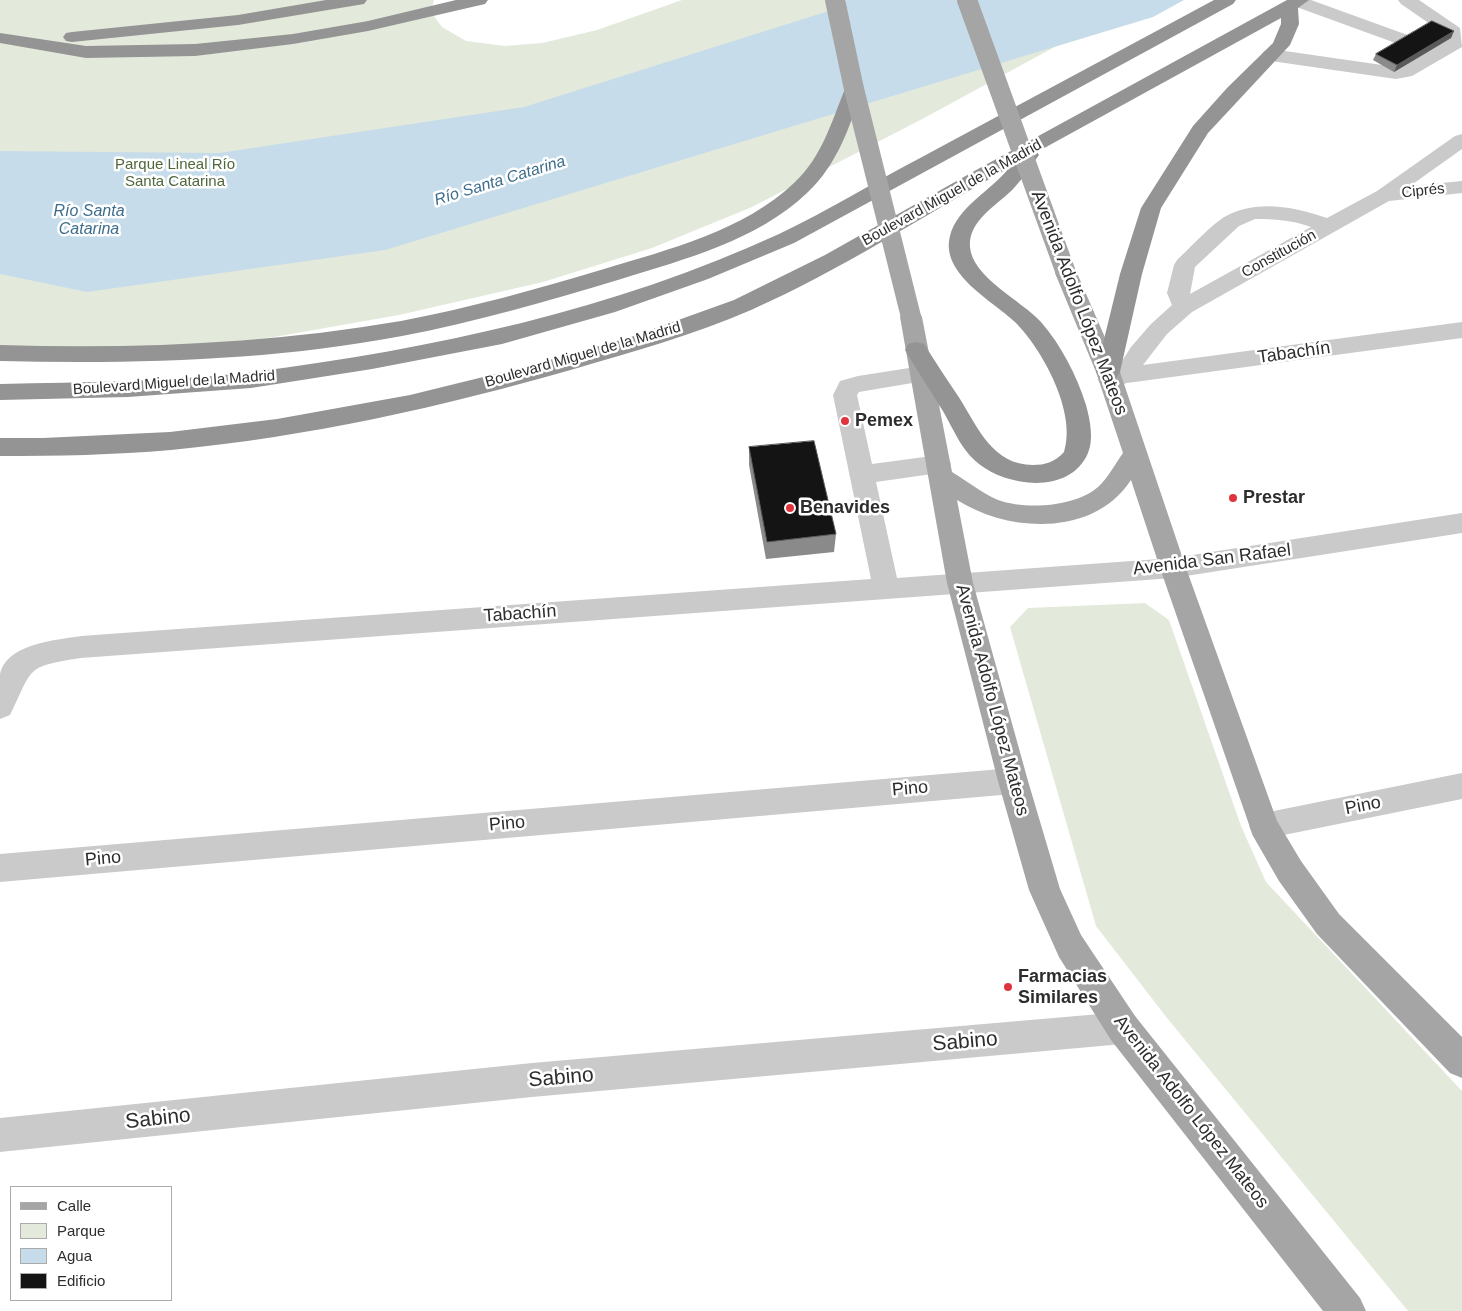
<!DOCTYPE html>
<meta charset="utf-8">
<style>
body{margin:0}
#map{position:relative;width:1462px;height:1311px;overflow:hidden;background:#fff;font-family:Helvetica,sans-serif}
canvas{display:block}
.legend{position:absolute;left:10px;top:1186px;width:162px;height:115px;box-sizing:border-box;background:#fff;border:1px solid #ababab;margin:0;padding:6px 9px;list-style:none;font-size:15px;color:#2d2d2d}
.legend li{display:flex;align-items:center;gap:10px;height:25px}
.legend b{width:25px;border:1px solid #ababab}
</style>
<div id="map">
<canvas width="1462" height="1311"></canvas>
<ul class="legend">
<li><b style="height:6px;background:#a5a5a5"></b>Calle</li>
<li><b style="height:14px;background:#e3eadb"></b>Parque</li>
<li><b style="height:14px;background:#c7dcea"></b>Agua</li>
<li><b style="height:14px;background:#141414"></b>Edificio</li>
</ul>
</div>
<script>
const ctx = document.querySelector('canvas').getContext('2d');
ctx.lineJoin = 'round';
function fill(path, color) { ctx.fillStyle = color; ctx.fill(path, 'evenodd'); }
function stroke(path, color, width, dash) { ctx.strokeStyle = color; ctx.lineWidth = width; ctx.lineCap = dash ? 'butt' : 'round'; ctx.setLineDash(dash || []); ctx.stroke(path); }
function write(font, color, halo, rows, align = 'center') {
  ctx.font = font + ' Helvetica,sans-serif'; ctx.lineWidth = 5; ctx.setLineDash([]); ctx.textBaseline = 'middle'; ctx.strokeStyle = halo; ctx.fillStyle = color; for (const [text, x, y, turn = 0] of rows) {
    ctx.save(); ctx.translate(x, y); ctx.rotate((+turn || 0) * Math.PI / 180); ctx.textAlign = isNaN(turn) ? turn : align; if (halo) ctx.strokeText(text, 0, 0); ctx.fillText(text, 0, 0); ctx.restore();
  }
}
const green = new Path2D(`
 M 0,0 L 434,0 L 431,12 L 442,27 L 466,41 L 505,46 L 542,43 L 597,30 L 682,0 L 1141,0 L 926,117 L 752,207 L 652,248 L 543,282 L 399,315 L 274,337 L 161,350 L 0,350 Z
 M 1145,603 L 1169,620 L 1241,826 L 1266,882 L 1462,1091 L 1462,1311 L 1408,1311 L 1167,1018 L 1096,926 L 1010,627 L 1028,608 Z`);
const water = new Path2D(`
 M 847,0 L 1184,0 L 1153,17 L 385,250 L 87,292 L 0,274 L 0,151 L 219,153 L 524,107 L 835,9 Z`);
const minor = new Path2D(`
 M 1289,0 L 1311,0 L 1413,37 L 1416,41 L 1413,45 L 1407,46 L 1401,45 L 1291,5 Z
 M 1398,0 L 1419,0 L 1460,28 L 1462,47 L 1412,76 L 1396,79 L 1271,61 L 1264,59 L 1262,55 L 1264,51 L 1271,49 L 1396,67 L 1400,67 L 1447,40 L 1446,35 L 1401,4 Z
 M 1462,134 L 1462,149 L 1410,186 L 1462,181 L 1462,193 L 1389,201 L 1192,312 L 1167,334 L 1143,365 L 1462,322 L 1462,338 L 1127,383 L 1110,388 L 1102,386 L 1098,380 L 1102,374 L 1117,369 L 1131,347 L 1151,324 L 1172,305 L 1167,293 L 1174,265 L 1177,260 C 1189,249 1213,223 1226,216 C 1258,199 1295,207 1327,218 L 1377,191 L 1455,136 ZM 1255,219 C 1275,219 1292,220 1311,227 L 1190,294 L 1195,267 L 1239,226 Z
 M 922,366 L 930,368 L 934,374 L 930,380 L 859,392 L 857,395 L 872,464 L 939,455 L 948,458 L 951,464 L 948,470 L 939,473 L 876,482 L 897,578 L 1173,558 L 1462,513 L 1462,533 L 1173,578 L 81,658 C 24,667 34,667 10,715 L 0,719 C 0,705 0,690 0,676 C 4,644 56,640 81,636 L 871,579 L 833,395 L 840,381 L 858,376 Z
 M 1013,768 L 1023,772 L 1028,781 L 1023,790 L 1013,794 L 0,882 L 0,854 Z
 M 1462,773 L 1462,799 L 1264,839 L 1253,836 L 1249,826 L 1253,816 L 1264,813 Z
 M 1123,1012 L 1135,1016 L 1140,1028 L 1135,1040 L 1123,1044 L 532,1097 L 0,1152 L 0,1118 L 532,1063 Z`);
const major = new Path2D(`
 M 1066,266 L 1074,268 L 1077,273 L 1120,372 L 1186,568 L 1277,821 L 1301,861 L 1339,914 L 1462,1037 L 1462,1078 L 1450,1073 L 1317,934 L 1279,881 L 1253,836 L 1160,568 L 1131,480 C 1094,537 1009,533 957,500 L 973,583 L 1028,781 L 1060,889 L 1081,935 L 1135,1016 L 1360,1298 L 1366,1311 L 1323,1311 L 1111,1040 L 1059,957 L 1029,890 L 998,781 L 947,583 L 900,317 L 903,312 L 911,310 L 919,312 L 922,317 L 952,472 C 967,481 982,493 998,500 C 1026,510 1075,507 1098,487 C 1108,478 1115,464 1123,453 L 1096,372 L 1055,273 L 1058,268 Z`);
const highway = new Path2D(`
 M 326,0 L 367,0 L 364,4 L 238,25 L 72,42 L 66,41 L 63,37 L 66,33 L 72,32 L 238,15 Z
 M 456,0 L 488,0 L 485,4 L 368,31 L 293,44 L 195,56 L 86,58 L 0,43 L 0,33 L 86,46 L 195,44 L 293,34 L 368,21 Z
 M 1214,0 L 1236,0 L 1233,4 L 794,243 L 708,279 L 615,312 L 502,344 L 372,369 L 251,388 L 128,397 L 0,400 L 0,384 C 84,382 169,382 253,372 C 433,349 614,310 779,234 C 828,211 874,182 922,157 C 1019,105 1117,52 1214,0 Z
 M 1287,0 L 1309,0 L 1298,8 L 1299,24 L 1290,45 L 1208,133 L 1161,208 L 1142,274 L 1120,372 L 1116,378 L 1108,380 L 1100,378 L 1096,372 L 1120,274 L 1141,208 L 1193,126 L 1227,88 L 1273,43 L 1281,24 L 1281,18 L 1037,152 L 1039,155 C 1031,166 1023,178 1014,188 C 998,205 968,220 970,247 C 972,277 1022,301 1041,322 C 1061,345 1077,376 1086,405 C 1090,420 1094,439 1088,453 C 1070,495 1008,487 979,464 C 960,449 953,427 941,408 C 929,388 916,369 905,350 L 908,344 L 916,342 L 924,344 C 936,363 948,381 960,399 C 978,428 993,465 1033,465 C 1045,465 1055,462 1064,452 C 1077,413 1043,350 1015,322 C 993,301 940,274 950,236 C 957,207 991,191 1009,168 C 923,216 841,270 751,310 C 696,334 632,352 574,369 C 442,407 307,437 171,450 C 114,455 57,456 0,456 L 0,438 L 43,438 L 170,432 L 277,419 L 410,395 L 528,366 L 631,337 L 734,300 L 825,255 L 978,169 Z
 M 854,83 L 861,85 L 863,89 C 849,127 838,164 807,193 C 756,241 685,259 621,279 C 548,301 476,322 402,336 C 270,361 135,364 0,361 L 0,345 C 134,349 268,344 401,321 C 470,308 537,289 604,269 C 670,249 743,231 794,183 C 822,157 831,123 845,89 L 847,85 Z`);
const majorBridge = new Path2D(`
 M 835,0 L 854,89 L 911,317
 M 967,0 L 1066,273`);
const wall = new Path2D(`
 M 1454,31 L 1451,38 L 1394,72 L 1373,60 L 1376,54 Z
 M 749,447 L 836,534 L 834,552 L 766,559 L 749,465 Z`);
const shadedWall = new Path2D(`
 M 1454,31 L 1451,38 L 1394,72 L 1397,65 Z`);
const building = new Path2D(`
 M 1432,21 L 1454,31 L 1397,65 L 1376,54 Z
 M 814,441 L 836,534 L 767,542 L 749,447 Z`);
const markers = [
 [845,421,5,"#e0333d"],
 [1233,498,5,"#e0333d"],
 [790,508,5,"#e0333d"],
 [1008,987,5,"#e0333d"]
];
const farParknames = [
 ["Parque Lineal Río",175,165],
 ["Santa Catarina",175,182]
];
const farStreetnames = [
 ["Ciprés",1423,191,-6],
 ["Boulevard Miguel de la Madrid",952,193,-29],
 ["Constitución",1279,254,-29],
 ["Boulevard Miguel de la Madrid",583,355,-16],
 ["Boulevard Miguel de la Madrid",174,383,-4]
];
const farWaternames = [
 ["Río Santa Catarina",500,181,-17],
 ["Río Santa",89,212],
 ["Catarina",89,230]
];
const streetNames = [
 ["Avenida Adolfo López Mateos",1079,303,69],
 ["Tabachín",1294,353,-8],
 ["Avenida San Rafael",1212,560,-7],
 ["Tabachín",520,614,-4],
 ["Avenida Adolfo López Mateos",992,700,75],
 ["Pino",910,789,-5],
 ["Pino",1363,806,-11],
 ["Pino",507,824,-5],
 ["Pino",103,859,-5],
 ["Avenida Adolfo López Mateos",1191,1112,52]
];
const poiNames = [
 ["Pemex",855,421],
 ["Prestar",1243,498],
 ["Benavides",800,508],
 ["Farmacias",1018,977],
 ["Similares",1018,998]
];
const nearStreetnames = [
 ["Sabino",965,1042,-5],
 ["Sabino",561,1078,-5],
 ["Sabino",158,1119,-6]
];
fill(green, '#e3eadb');
fill(water, '#c7dcea');
fill(minor, '#cacaca');
fill(major, '#a5a5a5');
fill(highway, '#949494');
stroke(majorBridge, '#a5a5a5', 20);
fill(wall, '#8a8a8a');
fill(shadedWall, '#5a5a5a');
fill(building, '#141414');
stroke(building, '#5a5a5a', 1);
for (const [x, y, r, color] of markers) { const dot = new Path2D(); dot.arc(x, y, r, 0, 2 * Math.PI); ctx.fillStyle = color; ctx.fill(dot); stroke(dot, '#fff', 2); }
write('15px', '#50673c', '#fff', farParknames);
write('15px', '#2d2d2d', '#fff', farStreetnames);
write('italic 16px', '#3e6d8d', '#fff', farWaternames);
write('18px', '#2d2d2d', '#fff', streetNames);
write('bold 18px', '#2d2d2d', '#fff', poiNames, 'left');
write('21px', '#2d2d2d', '#fff', nearStreetnames);
</script>
